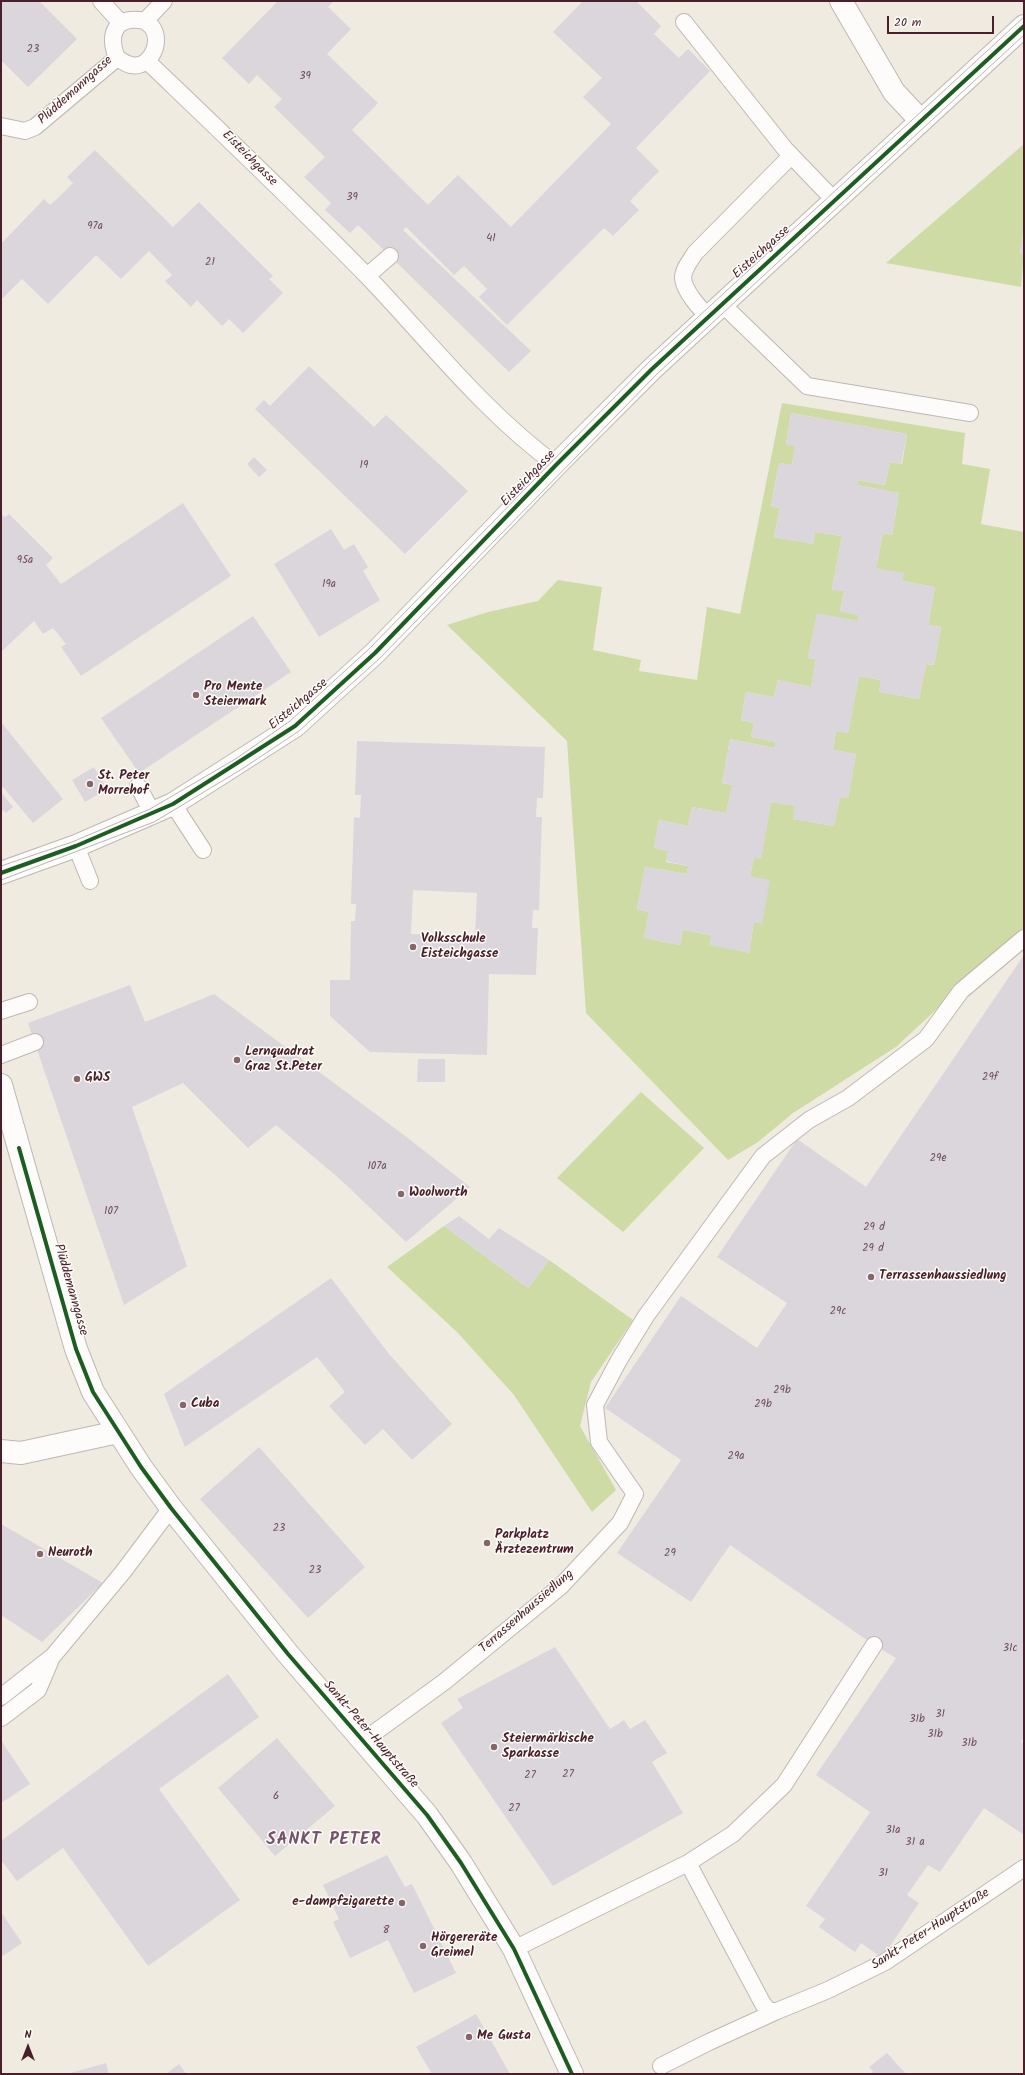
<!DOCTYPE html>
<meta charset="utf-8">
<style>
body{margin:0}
#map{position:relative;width:1025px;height:2075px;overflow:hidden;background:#efebe1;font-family:Kalam,sans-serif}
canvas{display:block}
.frame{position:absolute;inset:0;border:2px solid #4a1f2b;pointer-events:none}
.north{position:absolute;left:8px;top:2027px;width:40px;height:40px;-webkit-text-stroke:3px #fdfcf7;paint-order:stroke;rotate:0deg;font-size:11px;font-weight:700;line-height:16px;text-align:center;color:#4a1f2b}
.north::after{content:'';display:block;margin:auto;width:14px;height:18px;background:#4a1f2b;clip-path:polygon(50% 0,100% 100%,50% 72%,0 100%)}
.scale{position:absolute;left:887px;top:16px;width:107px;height:18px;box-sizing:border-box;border:2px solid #4a1f2b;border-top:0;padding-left:5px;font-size:12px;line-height:14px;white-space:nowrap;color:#4a1f2b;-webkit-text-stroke:3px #fdfcf7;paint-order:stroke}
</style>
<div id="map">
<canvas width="1025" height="2075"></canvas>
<div class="frame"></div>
<div class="north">N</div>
<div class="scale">20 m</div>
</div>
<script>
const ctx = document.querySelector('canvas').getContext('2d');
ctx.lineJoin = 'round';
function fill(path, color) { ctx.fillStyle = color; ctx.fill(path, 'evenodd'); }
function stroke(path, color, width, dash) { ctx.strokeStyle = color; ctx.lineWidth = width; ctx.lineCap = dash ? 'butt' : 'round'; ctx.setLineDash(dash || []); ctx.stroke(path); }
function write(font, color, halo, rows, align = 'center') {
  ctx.font = font + ' Kalam,sans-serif'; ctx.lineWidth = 3; ctx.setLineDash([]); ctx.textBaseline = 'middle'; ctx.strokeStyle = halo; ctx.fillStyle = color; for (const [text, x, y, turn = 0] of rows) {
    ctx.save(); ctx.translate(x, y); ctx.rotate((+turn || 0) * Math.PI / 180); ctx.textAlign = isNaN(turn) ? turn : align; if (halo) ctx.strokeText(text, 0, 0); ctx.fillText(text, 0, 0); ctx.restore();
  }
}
const green = new Path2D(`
 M 1024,144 L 1024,229 L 1020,253 L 1024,254 L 1021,287 L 886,263 Z
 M 782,403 L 965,433 L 962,464 L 990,469 L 981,524 L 1024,532 L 1024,931 L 1020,931 L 896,1047 L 793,1113 L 758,1142 L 728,1160 L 586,1013 L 567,741 L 447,625 L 488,612 L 538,601 L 558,580 L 602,587 L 593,650 L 641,660 L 639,671 L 697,680 L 707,607 L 740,614 ZM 791,413 L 907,434 L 902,464 L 890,462 L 885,485 L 858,480 L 857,485 L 899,493 L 892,535 L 883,533 L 876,568 L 902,581 L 935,587 L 928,625 L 941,627 L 934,665 L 926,664 L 919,699 L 879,692 L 881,680 L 859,676 L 848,733 L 836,731 L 833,750 L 856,754 L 848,798 L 840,797 L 834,826 L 793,819 L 795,806 L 771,802 L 761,858 L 754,857 L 750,876 L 761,923 L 754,922 L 749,953 L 711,935 L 683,930 L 680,945 L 644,938 L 649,912 L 637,909 L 645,867 L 687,874 L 688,866 L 666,862 L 668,851 L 654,848 L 659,820 L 688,826 L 692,807 L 726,813 L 732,785 L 722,783 L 730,739 L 774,748 L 776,742 L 751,737 L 754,723 L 741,720 L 746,692 L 774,697 L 778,680 L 811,687 L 816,659 L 808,658 L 817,614 L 858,621 L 859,615 L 840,611 L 844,591 L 832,589 L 842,536 L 815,532 L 813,544 L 774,537 L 780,508 L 771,506 L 779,463 L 792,465 L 795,446 L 786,444 Z
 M 641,1092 L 704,1148 L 623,1232 L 557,1178 Z
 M 444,1226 L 528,1288 L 549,1260 L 633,1320 L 591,1382 L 580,1426 L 616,1490 L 592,1512 L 514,1395 L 458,1333 L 387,1267 Z`);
const building = new Path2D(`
 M 1,1 L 39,1 L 77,39 L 28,87 L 3,62 L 1,63 Z
 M 278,1 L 334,1 L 328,7 L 351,29 L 327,54 L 378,103 L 352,130 L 428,205 L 458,175 L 511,227 L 611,124 L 583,97 L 602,78 L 553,32 L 583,1 L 636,1 L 661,26 L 654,34 L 679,58 L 688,49 L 710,71 L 636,148 L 659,171 L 630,201 L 639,210 L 613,236 L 604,228 L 507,325 L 479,297 L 487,289 L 464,266 L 454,275 L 406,227 L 403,230 L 531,351 L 509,372 L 358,225 L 350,233 L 325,210 L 331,203 L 304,177 L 325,157 L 274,107 L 282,99 L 257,75 L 249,84 L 222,58 Z
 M 95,150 L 173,227 L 199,202 L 273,276 L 269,279 L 283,293 L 243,333 L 229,319 L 222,326 L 197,300 L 191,307 L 165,281 L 172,275 L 149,251 L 121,279 L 96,255 L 48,304 L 22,279 L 1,300 L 1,244 L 44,199 L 50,205 L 58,198 L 73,183 L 67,177 Z
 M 1023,234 L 1024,234 L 1024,254 L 1020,254 Z
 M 309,366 L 374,427 L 386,415 L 468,491 L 405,554 L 255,409 L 264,400 L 270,406 Z
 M 791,413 L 907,434 L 901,464 L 890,462 L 885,485 L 858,480 L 857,485 L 899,493 L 892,535 L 883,533 L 876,568 L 904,573 L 902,581 L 935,587 L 928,625 L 941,627 L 934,665 L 926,664 L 919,699 L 879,692 L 881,680 L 859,676 L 848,733 L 836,731 L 833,750 L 856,754 L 848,798 L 840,797 L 834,826 L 793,819 L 795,806 L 771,802 L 761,859 L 754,857 L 750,876 L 770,880 L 762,924 L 754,922 L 749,953 L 709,945 L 711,935 L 683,930 L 680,945 L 644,938 L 649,912 L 637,909 L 645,867 L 687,874 L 688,866 L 666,861 L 668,851 L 654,848 L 659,820 L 688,826 L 692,807 L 726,813 L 732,785 L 722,783 L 730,739 L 774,748 L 776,742 L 751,737 L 754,723 L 741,720 L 746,692 L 774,697 L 778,680 L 811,687 L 816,659 L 808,658 L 817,613 L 858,621 L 859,615 L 840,612 L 844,591 L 832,590 L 842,536 L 815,532 L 813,544 L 774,537 L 780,508 L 771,507 L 779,463 L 792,465 L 795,446 L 786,445 Z
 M 254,457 L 267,470 L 259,477 L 247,464 Z
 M 183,503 L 231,576 L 81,676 L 61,647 L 66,644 L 53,628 L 43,634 L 34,621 L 1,652 L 1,514 L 5,517 L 9,514 L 53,558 L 46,565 L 61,584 Z
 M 331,529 L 344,550 L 354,544 L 368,567 L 363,571 L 380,600 L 319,637 L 274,564 Z
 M 253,616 L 291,672 L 139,773 L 101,718 Z
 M 1,722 L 63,799 L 33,823 L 3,787 L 1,789 Z
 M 357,741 L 545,747 L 543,798 L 537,798 L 536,817 L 542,817 L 539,910 L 533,910 L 532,928 L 538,928 L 536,975 L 489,974 L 487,1055 L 370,1052 L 330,1016 L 330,980 L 350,980 L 351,921 L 355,921 L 356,904 L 351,904 L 354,817 L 360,818 L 361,795 L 355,795 ZM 413,890 L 477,893 L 475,936 L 411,934 Z
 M 94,767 L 107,789 L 85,802 L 72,780 Z
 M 1,792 L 13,807 L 6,813 L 4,810 L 1,812 Z
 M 1024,955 L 1024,1737 L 1021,1742 L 1024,1744 L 1024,1835 L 984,1808 L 940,1872 L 928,1865 L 907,1895 L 919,1903 L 882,1958 L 861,1943 L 855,1952 L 819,1927 L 825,1919 L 806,1906 L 870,1812 L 816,1775 L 896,1658 L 874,1645 L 730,1545 L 691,1602 L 617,1553 L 681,1460 L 605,1408 L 681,1296 L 757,1348 L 787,1303 L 717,1257 L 797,1139 L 866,1187 Z
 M 130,985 L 145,1022 L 214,994 L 404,1135 L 470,1187 L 406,1242 L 342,1181 L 276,1125 L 248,1148 L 183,1083 L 132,1107 L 187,1266 L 124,1305 L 28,1023 Z
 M 418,1059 L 445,1059 L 445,1082 L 417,1082 Z
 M 459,1216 L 489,1239 L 499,1228 L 549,1260 L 528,1288 L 444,1226 Z
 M 331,1278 L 389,1354 L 452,1424 L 412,1460 L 383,1429 L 365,1445 L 329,1406 L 345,1392 L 317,1357 L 185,1447 L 164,1394 Z
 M 259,1447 L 365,1567 L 308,1618 L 200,1499 Z
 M 1,1524 L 103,1583 L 42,1642 L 1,1615 Z
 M 555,1647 L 610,1729 L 624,1720 L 630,1729 L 645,1720 L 667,1753 L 652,1762 L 683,1813 L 553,1886 L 441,1723 L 463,1708 L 457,1699 Z
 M 228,1674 L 259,1717 L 159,1789 L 240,1900 L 148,1966 L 63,1848 L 17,1881 L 1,1860 L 1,1841 Z
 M 277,1738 L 335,1806 L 275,1856 L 218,1788 Z
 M 1,1740 L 30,1784 L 1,1803 Z
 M 387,1855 L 405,1887 L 412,1884 L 456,1973 L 414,1993 L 388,1940 L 350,1958 L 333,1922 L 339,1919 L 323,1885 Z
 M 1,1912 L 22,1943 L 1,1957 Z
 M 476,2014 L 510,2074 L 432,2074 L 416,2047 Z
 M 887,2053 L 906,2074 L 870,2074 L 873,2071 L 869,2067 Z
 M 106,2063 L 109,2074 L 67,2074 Z
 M 179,2064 L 186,2074 L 166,2074 Z`);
const service = new Path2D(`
 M 101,1 L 121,23
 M 684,22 L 785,149 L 835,201
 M 117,58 C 121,60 125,64 131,65 C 150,69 163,42 152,27 C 150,25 147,23 145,21 L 164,1
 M 147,61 C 221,132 296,203 368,277 C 429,341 484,412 556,465
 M 1,126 L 25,131 L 35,127 L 117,58 C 107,33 116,15 145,21
 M 367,276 L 390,256
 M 722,304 L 807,386 L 970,413
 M 709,316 C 699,309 684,290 683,278 C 683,269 691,260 695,253 L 791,156
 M 138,786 L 153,814
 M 173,804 L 203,850
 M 76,846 L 90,881
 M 1,1011 L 29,1002
 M 1,1055 L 35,1042
 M 1,1697 L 53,1656 L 123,1572 L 171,1508
 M 1,1718 L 38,1690 L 52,1657
 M 363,1741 L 444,1682 L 561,1586 L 620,1523 L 635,1494 L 599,1442 L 595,1405 L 619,1360 L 646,1316 L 763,1156 L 809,1120 L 848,1098 L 926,1039 L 961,991 L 1024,938
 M 688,1863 L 763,2004 L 769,2011 L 777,2011 L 828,1990 L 885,1962 L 1024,1868
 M 514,1949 L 688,1863 L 733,1834 L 784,1785 L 874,1645
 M 661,2066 L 709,2042 L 777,2011`);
const minor = new Path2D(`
 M 841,1 L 894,92 L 921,121
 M 1,873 L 76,846 L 173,804 L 295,726 L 375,653 L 556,465 L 652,369 L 1024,26`);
const secondary = new Path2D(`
 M 1,1451 L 21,1453 L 118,1432`);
const primary = new Path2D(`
 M 1,1085 L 76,1349 L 93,1392 L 141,1467 L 171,1508 L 288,1654 L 427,1815 L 461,1863 L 514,1949 L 572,2074`);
const tram = new Path2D(`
 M 1,866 L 72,842 L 150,809 L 237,758 L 290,721 L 369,649 L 648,363 L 1024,17
 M 1,880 L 154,822 L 242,769 L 299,731 L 379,659 L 657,374 L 1024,35`);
const cycleway = new Path2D(`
 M 1,873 L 76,846 L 173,804 L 295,726 L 375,653 L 556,465 L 652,369 L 1024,26
 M 19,1148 L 76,1349 L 93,1392 L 141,1467 L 171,1508 L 288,1654 L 427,1815 L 461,1863 L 514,1949 L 572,2074`);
const markers = [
 [196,695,4,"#84666b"],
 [90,784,4,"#84666b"],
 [413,947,4,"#84666b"],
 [237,1060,4,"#84666b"],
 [77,1079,4,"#84666b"],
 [401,1194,4,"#84666b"],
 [871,1277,4,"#84666b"],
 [183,1405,4,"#84666b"],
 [487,1543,4,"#84666b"],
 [40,1554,4,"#84666b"],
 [494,1747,4,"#84666b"],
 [402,1903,4,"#84666b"],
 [423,1946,4,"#84666b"],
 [469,2037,4,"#84666b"]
];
const numberNames = [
 ["23",33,50],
 ["39",305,77],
 ["39",352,198],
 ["97a",95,227],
 ["41",491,239],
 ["21",210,263],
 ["19",364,466],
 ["95a",25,561],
 ["19a",329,585],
 ["29f",990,1078],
 ["29e",938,1159],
 ["107a",377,1167],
 ["107",111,1212],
 ["29 d",874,1228],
 ["29 d",873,1249],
 ["29c",838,1312],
 ["29b",782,1391],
 ["29b",763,1405],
 ["29a",736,1457],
 ["23",279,1529],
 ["29",670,1554],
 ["23",315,1571],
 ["31c",1010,1649],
 ["31",940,1715],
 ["31b",917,1720],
 ["31b",935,1735],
 ["31b",969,1744],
 ["27",568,1775],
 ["27",530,1776],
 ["6",276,1797],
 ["27",514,1809],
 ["31a",893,1831],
 ["31 a",915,1843],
 ["31",883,1874],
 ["8",386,1931]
];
const streetNames = [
 ["Plüddemanngasse",76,91,-42],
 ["Eisteichgasse",249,159,45],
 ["Eisteichgasse",762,253,-42],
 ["Eisteichgasse",529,479,-46],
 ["Eisteichgasse",299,705,-40],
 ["Plüddemanngasse",70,1290,74],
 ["Terrassenhaussiedlung",527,1612,-41],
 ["Sankt-Peter-Hauptstraße",370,1735,49],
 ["Sankt-Peter-Hauptstraße",931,1930,-33]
];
const poiNames = [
 ["Pro Mente",204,688],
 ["Steiermark",204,703],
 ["St. Peter",98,777],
 ["Morrehof",98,792],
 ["Volksschule",421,940],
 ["Eisteichgasse",421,955],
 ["Lernquadrat",245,1053],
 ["Graz St.Peter",245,1068],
 ["GWS",85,1079],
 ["Woolworth",409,1194],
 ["Terrassenhaussiedlung",879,1277],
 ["Cuba",191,1405],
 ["Parkplatz",495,1536],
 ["Ärztezentrum",495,1551],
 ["Neuroth",48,1554],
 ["Steiermärkische",502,1740],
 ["Sparkasse",502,1755],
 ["e-dampfzigarette",394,1903,"right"],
 ["Hörgereräte",431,1939],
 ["Greimel",431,1954],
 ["Me Gusta",477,2037]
];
const districtNames = [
 ["SANKT PETER",324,1841]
];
fill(green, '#cedba5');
fill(building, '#dbd6dc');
stroke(service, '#bfb7b2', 18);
stroke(minor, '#bfb7b2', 24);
stroke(secondary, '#bfb7b2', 24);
stroke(primary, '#bfb7b2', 24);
stroke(service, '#fdfcfa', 16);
stroke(minor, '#fdfcfa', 22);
stroke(secondary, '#fdfcfa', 22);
stroke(primary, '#fdfcfa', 22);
stroke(tram, '#bab5b5', 1);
stroke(cycleway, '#1b5e20', 4);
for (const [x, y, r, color] of markers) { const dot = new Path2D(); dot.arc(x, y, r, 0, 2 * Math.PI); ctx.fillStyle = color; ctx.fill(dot); stroke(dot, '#fdfcf7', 1.5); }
write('11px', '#6e4d57', null, numberNames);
write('13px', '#4a1f2b', '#fdfcf7', streetNames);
write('bold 13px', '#4a1f2b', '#fdfcf7', poiNames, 'left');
ctx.letterSpacing = '1px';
write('bold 17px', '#75536d', '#fdfcf7', districtNames);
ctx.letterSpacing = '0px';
</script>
